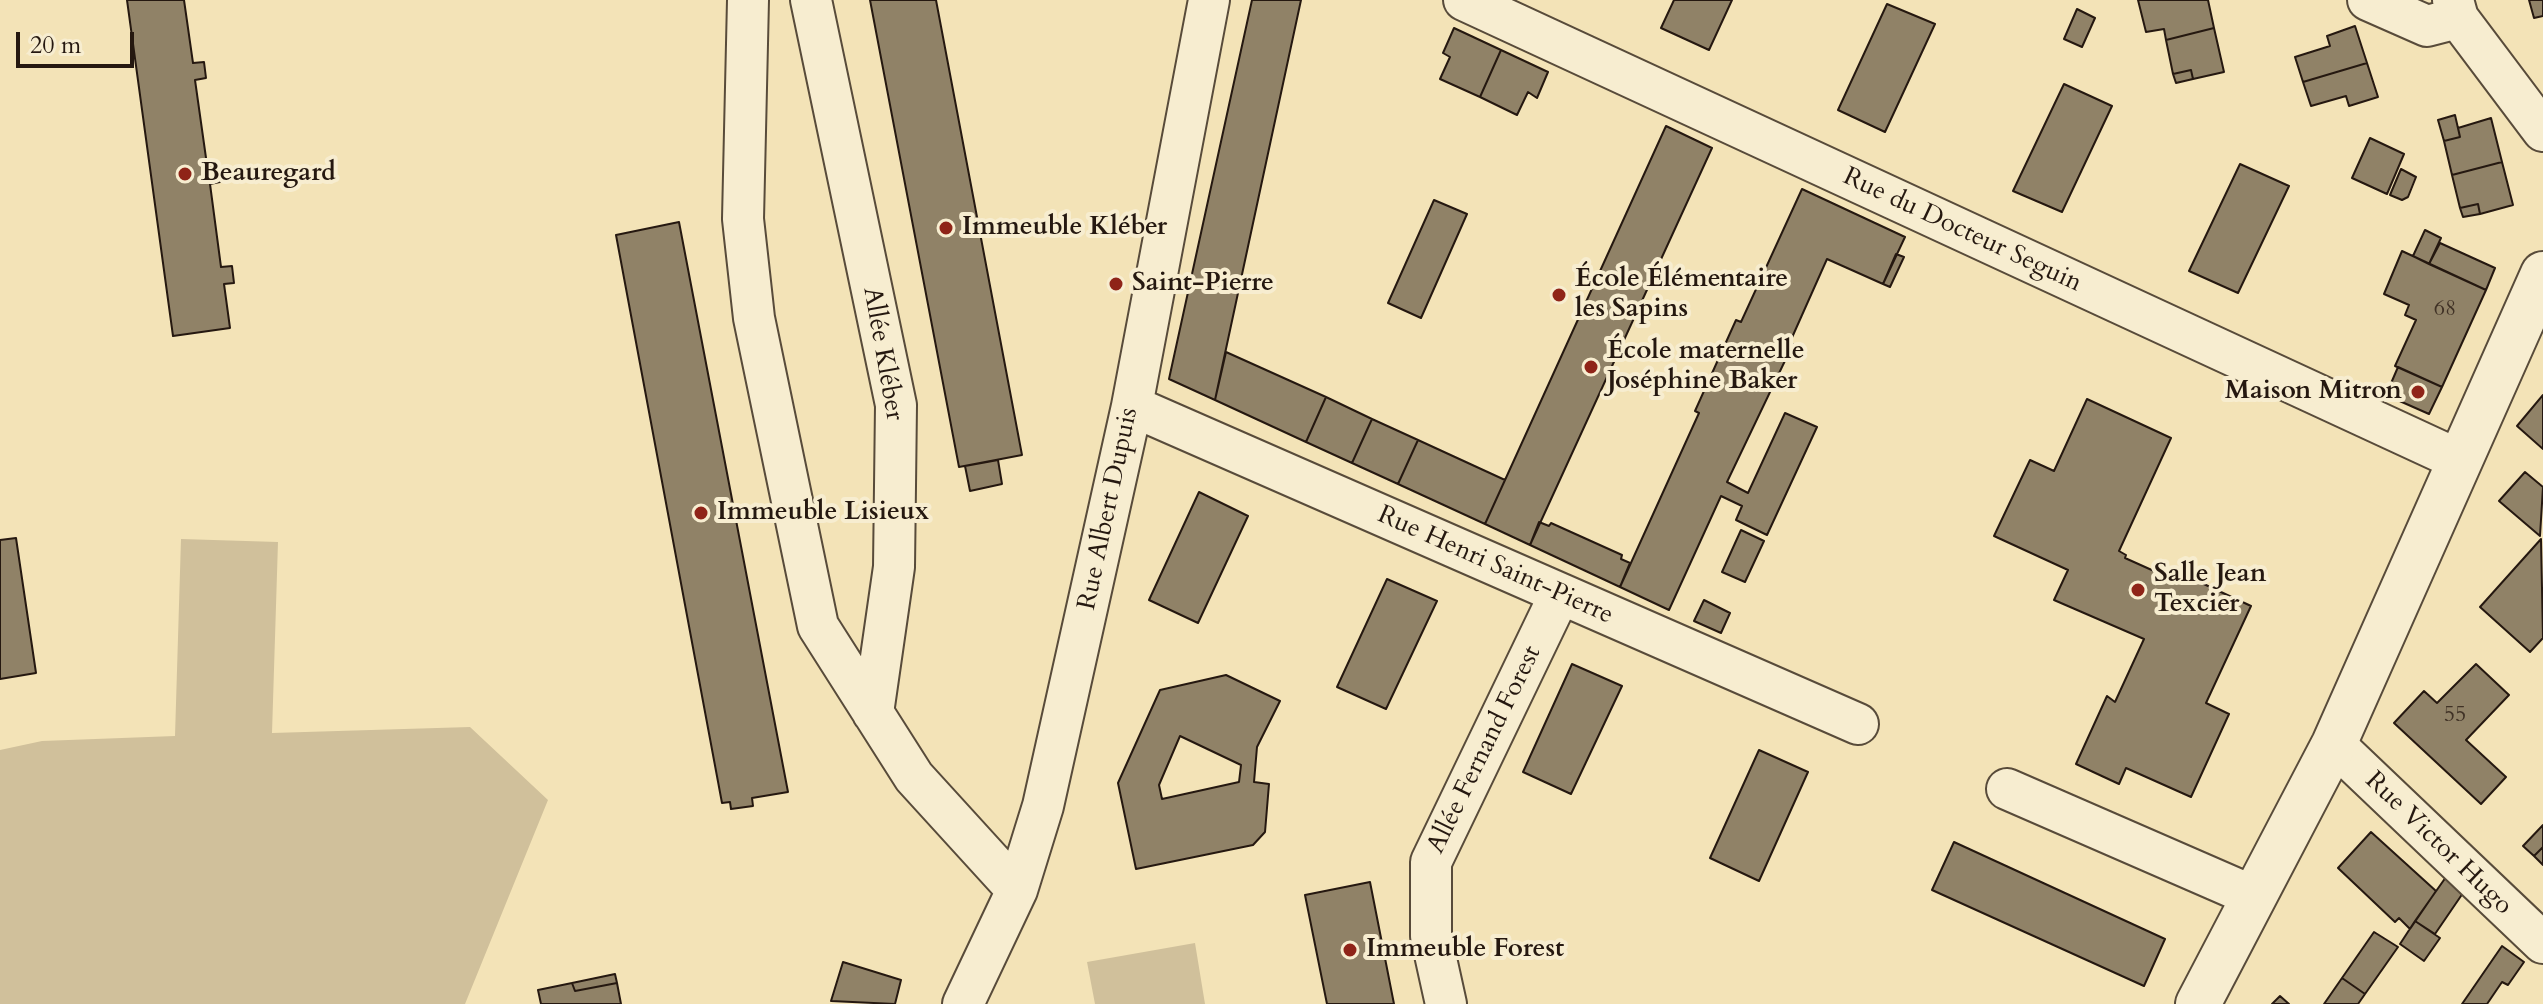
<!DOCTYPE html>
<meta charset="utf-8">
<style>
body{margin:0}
#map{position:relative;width:2543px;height:1004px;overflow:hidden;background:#f3e3b7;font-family:Cardo,serif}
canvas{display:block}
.scale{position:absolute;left:16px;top:32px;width:118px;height:36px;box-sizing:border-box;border:4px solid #251810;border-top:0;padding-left:10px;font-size:24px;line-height:28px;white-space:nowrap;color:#251810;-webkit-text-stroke:6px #f7edd0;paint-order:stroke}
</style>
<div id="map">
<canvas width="2543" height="1004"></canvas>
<div class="scale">20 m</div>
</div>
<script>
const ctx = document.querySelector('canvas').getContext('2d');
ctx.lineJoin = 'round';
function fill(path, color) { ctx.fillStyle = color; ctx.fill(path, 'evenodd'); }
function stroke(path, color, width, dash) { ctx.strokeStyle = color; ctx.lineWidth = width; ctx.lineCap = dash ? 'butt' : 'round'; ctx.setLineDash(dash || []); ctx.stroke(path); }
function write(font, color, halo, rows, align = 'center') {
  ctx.font = font + ' Cardo,serif'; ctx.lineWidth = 8; ctx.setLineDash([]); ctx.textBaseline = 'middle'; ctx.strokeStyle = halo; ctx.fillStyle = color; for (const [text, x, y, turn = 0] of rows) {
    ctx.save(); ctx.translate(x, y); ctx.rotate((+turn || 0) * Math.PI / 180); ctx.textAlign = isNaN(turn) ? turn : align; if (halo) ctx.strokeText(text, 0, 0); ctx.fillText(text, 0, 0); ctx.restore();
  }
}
const green = new Path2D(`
 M 181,539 L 278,542 L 272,733 L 470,727 L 548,800 L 465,1004 L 0,1004 L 0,750 L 42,741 L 175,736 Z
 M 1195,943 L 1205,1004 L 1095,1004 L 1087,962 Z`);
const building = new Path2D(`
 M 127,0 L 184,0 L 193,63 L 204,62 L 206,78 L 195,80 L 207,165 L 218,164 L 220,182 L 210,184 L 221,267 L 232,266 L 234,283 L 224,284 L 230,328 L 173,336 Z
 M 870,0 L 936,0 L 1022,455 L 959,467 Z
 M 1252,0 L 1301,0 L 1215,400 L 1169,379 Z
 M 1674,0 L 1732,0 L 1709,50 L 1661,28 Z
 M 2138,0 L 2208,0 L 2214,28 L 2166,40 L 2164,29 L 2146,32 Z
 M 2529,0 L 2543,0 L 2543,16 L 2534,18 Z
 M 1887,4 L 1935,24 L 1885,132 L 1838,110 Z
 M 2077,9 L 2095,18 L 2082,47 L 2064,39 Z
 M 2355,26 L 2367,63 L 2303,82 L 2295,57 L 2330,46 L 2327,36 Z
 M 1454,28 L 1501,50 L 1480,97 L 1440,79 L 1450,57 L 1443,53 Z
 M 2214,28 L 2224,72 L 2193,79 L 2191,70 L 2173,74 L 2166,40 Z
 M 1501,50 L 1548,72 L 1537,98 L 1528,92 L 1517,115 L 1480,97 Z
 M 2367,63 L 2378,97 L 2349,106 L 2346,96 L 2311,106 L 2303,82 Z
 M 2191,70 L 2193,79 L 2176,83 L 2173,74 Z
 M 2064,84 L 2112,106 L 2062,212 L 2013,191 Z
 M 2455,115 L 2460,137 L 2444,141 L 2438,120 Z
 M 2491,118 L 2502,162 L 2452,175 L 2444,141 L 2460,137 L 2458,128 Z
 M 1666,126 L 1712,148 L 1530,545 L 1485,524 Z
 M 2370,138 L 2404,154 L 2387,194 L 2352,178 Z
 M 2502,162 L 2513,205 L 2480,214 L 2478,204 L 2460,208 L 2452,175 Z
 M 2240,164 L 2289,186 L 2238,293 L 2189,271 Z
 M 2401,169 L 2416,177 L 2408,197 L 2402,200 L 2390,195 Z
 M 1802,189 L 1905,237 L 1883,284 L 1827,259 L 1790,342 L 1793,344 L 1727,482 L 1748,493 L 1785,413 L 1817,427 L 1767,535 L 1736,520 L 1742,506 L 1721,496 L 1669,610 L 1620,587 L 1699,413 L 1695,411 L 1736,320 L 1741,322 Z
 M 1434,200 L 1467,214 L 1421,318 L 1388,303 Z
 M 2478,204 L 2480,214 L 2463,217 L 2460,208 Z
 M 679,222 L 788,792 L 752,798 L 753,806 L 731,809 L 730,802 L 722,803 L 616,235 Z
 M 2425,230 L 2441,238 L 2429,264 L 2413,256 Z
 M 2440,243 L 2495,268 L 2486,290 L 2429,264 Z
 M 2402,251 L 2486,290 L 2442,387 L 2395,366 L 2416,320 L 2405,315 L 2409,305 L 2384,294 Z
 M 1896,254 L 1904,257 L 1890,287 L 1883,284 Z
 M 1226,352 L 1326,397 L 1306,442 L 1215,400 Z
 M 2398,367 L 2442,387 L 2429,414 L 2386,395 Z
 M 2543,395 L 2543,449 L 2517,426 Z
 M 1326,397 L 1372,419 L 1352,463 L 1306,442 Z
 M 2087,399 L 2171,438 L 2119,551 L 2126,555 L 2125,558 L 2174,580 L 2178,572 L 2251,606 L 2206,703 L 2229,714 L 2191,797 L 2126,768 L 2119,784 L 2076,764 L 2107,696 L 2115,702 L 2144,639 L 2054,600 L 2068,570 L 1994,536 L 2030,460 L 2054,471 Z
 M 1372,419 L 1418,440 L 1398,484 L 1352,463 Z
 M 1418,440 L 1505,480 L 1485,524 L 1398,484 Z
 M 998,460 L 1002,484 L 970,491 L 965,466 Z
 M 2525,472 L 2543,487 L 2540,536 L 2499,501 Z
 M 1199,492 L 1248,516 L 1198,623 L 1149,600 Z
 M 1539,522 L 1549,526 L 1551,523 L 1622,555 L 1621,559 L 1630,563 L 1620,587 L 1530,545 Z
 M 1741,530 L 1764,541 L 1745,582 L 1722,572 Z
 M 16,538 L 36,673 L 0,679 L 0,540 Z
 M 2541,539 L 2543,638 L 2530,652 L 2480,607 Z
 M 1387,579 L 1437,601 L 1386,709 L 1337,687 Z
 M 1704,600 L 1730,613 L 1721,633 L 1694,621 Z
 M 1572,664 L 1622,686 L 1571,794 L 1523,772 Z
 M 2476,664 L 2509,695 L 2466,740 L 2506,777 L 2481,804 L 2394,723 L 2424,691 L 2437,703 Z
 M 1226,675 L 1280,701 L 1257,747 L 1254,782 L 1269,784 L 1265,832 L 1253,845 L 1136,869 L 1118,783 L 1160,690 ZM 1180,736 L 1241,765 L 1239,782 L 1162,799 L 1159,785 Z
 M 1759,750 L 1808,772 L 1759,881 L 1710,858 Z
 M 2543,825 L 2543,847 L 2534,856 L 2523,846 Z
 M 2371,832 L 2436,891 L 2410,929 L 2399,918 L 2395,922 L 2338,868 Z
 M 1954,842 L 2165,939 L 2144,986 L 1932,890 Z
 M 2543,847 L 2543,865 L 2534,856 Z
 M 2446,877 L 2463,893 L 2435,934 L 2415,921 Z
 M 1370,882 L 1394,1004 L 1327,1004 L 1305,895 Z
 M 2415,921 L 2440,938 L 2424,961 L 2400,944 Z
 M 2374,932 L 2398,947 L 2365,994 L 2342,978 Z
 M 2502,946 L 2524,962 L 2508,985 L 2502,982 L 2487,1004 L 2462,1004 Z
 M 843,962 L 901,980 L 895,1004 L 831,1001 Z
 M 615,974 L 617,983 L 575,991 L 572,983 Z
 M 2342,978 L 2365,994 L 2358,1004 L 2324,1004 Z
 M 572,983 L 575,991 L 617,983 L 621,1004 L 541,1004 L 538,990 Z
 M 2280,996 L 2289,1004 L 2272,1004 Z`);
const minor = new Path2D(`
 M 748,0 L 743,219 L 754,318 L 818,626 L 914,777 L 1017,890
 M 811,0 L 896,405 L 894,567 L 873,713
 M 1464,0 L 2461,461
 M 2368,0 L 2427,26 L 2458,18
 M 2453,0 L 2458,18 L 2543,131
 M 1132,406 L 1858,724
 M 2334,744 L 2543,943
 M 2007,789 L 2255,897
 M 963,1004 L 1017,890 L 1043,806 L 1132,406 L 1209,0
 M 1446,1004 L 1431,936 L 1431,862 L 1560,594`);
const tertiary = new Path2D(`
 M 2198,1004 L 2334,744 L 2543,274`);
const markers = [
 [185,174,8,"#8f2418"],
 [946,228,8,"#8f2418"],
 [1116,284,8,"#8f2418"],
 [1559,295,8,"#8f2418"],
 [1591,367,8,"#8f2418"],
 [2418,392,8,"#8f2418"],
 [701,513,8,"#8f2418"],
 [2138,590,8,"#8f2418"],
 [1350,950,8,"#8f2418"]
];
const numberNames = [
 ["68",2445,310],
 ["55",2455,716]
];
const poiNames = [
 ["Beauregard",201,174],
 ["Immeuble Kléber",962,228],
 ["École Élémentaire",1575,280],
 ["les Sapins",1575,310],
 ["Saint-Pierre",1132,284],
 ["École maternelle",1607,352],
 ["Joséphine Baker",1607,382],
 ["Maison Mitron",2402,392,"right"],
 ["Immeuble Lisieux",717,513],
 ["Salle Jean",2154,575],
 ["Texcier",2154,605],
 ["Immeuble Forest",1366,950]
];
const streetNames = [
 ["Rue du Docteur Seguin",1962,231,25],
 ["Allée Kléber",882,354,80],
 ["Rue Albert Dupuis",1109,509,-78],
 ["Rue Henri Saint-Pierre",1495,566,24],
 ["Allée Fernand Forest",1485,750,-64],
 ["Rue Victor Hugo",2438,844,44]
];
fill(green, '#d0c09b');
fill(building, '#908267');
stroke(building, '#251810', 2);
stroke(minor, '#584b3a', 44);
stroke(tertiary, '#584b3a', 48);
stroke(minor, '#f7edd0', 40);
stroke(tertiary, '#f7edd0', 44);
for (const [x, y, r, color] of markers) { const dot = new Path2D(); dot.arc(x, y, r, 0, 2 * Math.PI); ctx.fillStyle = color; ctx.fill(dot); stroke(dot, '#f7edd0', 3); }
write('22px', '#403226', null, numberNames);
write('bold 26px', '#251810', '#f7edd0', poiNames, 'left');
write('26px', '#251810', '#f7edd0', streetNames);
</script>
